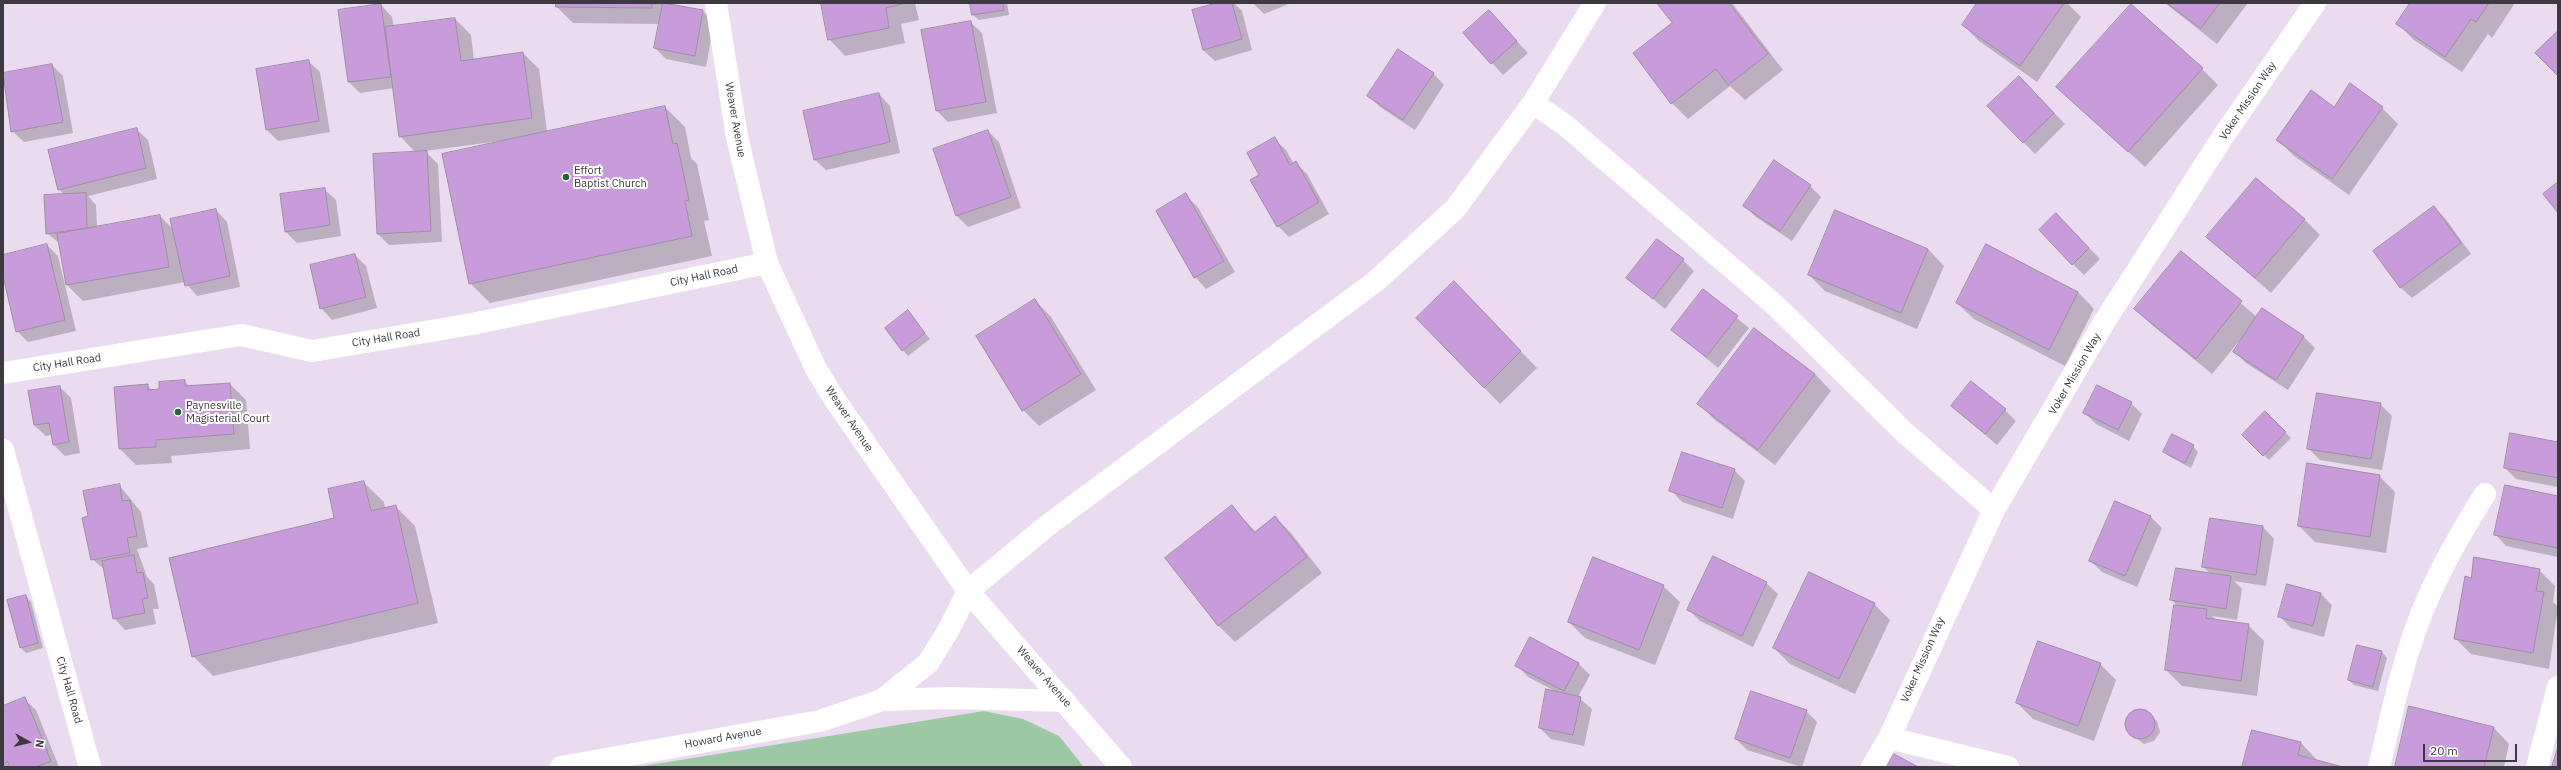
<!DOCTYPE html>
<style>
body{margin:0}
#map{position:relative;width:2561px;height:770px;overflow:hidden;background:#eadbf0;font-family:"IBM Plex Sans",sans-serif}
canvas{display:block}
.frame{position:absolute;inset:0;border:4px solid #3e3841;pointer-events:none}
.north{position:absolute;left:8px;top:722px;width:40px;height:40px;-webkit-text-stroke:3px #fff;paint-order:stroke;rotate:98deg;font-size:11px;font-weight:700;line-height:16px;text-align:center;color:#3e3841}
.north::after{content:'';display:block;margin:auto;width:14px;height:18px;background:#3e3841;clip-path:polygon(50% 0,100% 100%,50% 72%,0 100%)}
.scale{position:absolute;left:2423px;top:744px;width:94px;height:18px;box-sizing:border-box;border:2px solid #3e3841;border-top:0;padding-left:5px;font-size:12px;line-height:14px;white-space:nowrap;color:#3e3841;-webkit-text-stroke:3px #fff;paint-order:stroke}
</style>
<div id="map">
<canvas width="2561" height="770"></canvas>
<div class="frame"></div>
<div class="north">N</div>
<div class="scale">20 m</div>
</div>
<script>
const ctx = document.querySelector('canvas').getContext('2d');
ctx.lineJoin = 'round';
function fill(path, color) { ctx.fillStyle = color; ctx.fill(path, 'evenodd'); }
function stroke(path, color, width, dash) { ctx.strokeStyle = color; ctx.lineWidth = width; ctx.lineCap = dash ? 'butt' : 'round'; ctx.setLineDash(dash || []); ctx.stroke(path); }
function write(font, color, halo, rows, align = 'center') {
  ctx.font = font + ' "IBM Plex Sans",sans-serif'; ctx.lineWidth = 4; ctx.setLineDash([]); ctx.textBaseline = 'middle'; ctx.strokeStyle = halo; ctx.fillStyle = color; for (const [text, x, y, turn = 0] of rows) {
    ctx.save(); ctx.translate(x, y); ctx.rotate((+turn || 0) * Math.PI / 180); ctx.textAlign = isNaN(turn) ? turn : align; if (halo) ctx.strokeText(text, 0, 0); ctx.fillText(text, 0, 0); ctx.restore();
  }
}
const green = new Path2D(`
 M 984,711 L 1023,719 L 1059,736 L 1084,767 L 637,767 Z`);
const shadow = new Path2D(`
 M 557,3 L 668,3 L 703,11 L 714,22 L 706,67 L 666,59 L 655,48 L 660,24 L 573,23 L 557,7 Z
 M 822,3 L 915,3 L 919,20 L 901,24 L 905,43 L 845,56 L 829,39 Z
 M 971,3 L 1007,3 L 1009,15 L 979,20 L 973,15 Z
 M 1221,3 L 1234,3 L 1242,11 L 1252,50 L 1215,61 L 1203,50 Z
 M 1253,3 L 1291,3 L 1264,14 Z
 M 1659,3 L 1732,3 L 1783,70 L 1745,100 L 1730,86 L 1688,119 L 1672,103 L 1634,54 L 1674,23 Z
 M 1979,3 L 2067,3 L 2081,17 L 2037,82 L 1979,41 L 1963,25 Z
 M 2165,3 L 2248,3 L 2217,44 Z
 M 2411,3 L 2515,3 L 2492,38 L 2488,34 L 2462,72 L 2414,40 L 2398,24 Z
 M 381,5 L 392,17 L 394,27 L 455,19 L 471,35 L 474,60 L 523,53 L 539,69 L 547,132 L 665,107 L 685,127 L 691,158 L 697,164 L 709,220 L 704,221 L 712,256 L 490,303 L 470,283 L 500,141 L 425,151 L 438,164 L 442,242 L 389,245 L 378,234 L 416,153 L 400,136 L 394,88 L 360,93 L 349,82 Z
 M 1489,11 L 1528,53 L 1503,75 L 1465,33 Z
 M 970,22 L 982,33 L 997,113 L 948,122 L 937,111 Z
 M 308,61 L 320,72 L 330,132 L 278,141 L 267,130 Z
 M 52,65 L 63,76 L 73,133 L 24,142 L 12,131 L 3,74 Z
 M 2202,69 L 2218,85 L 2145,167 L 2058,87 Z
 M 1433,73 L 1444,85 L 1415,130 L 1380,107 L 1369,96 Z
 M 2351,85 L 2382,108 L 2398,124 L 2349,195 L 2294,156 L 2278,140 L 2334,108 Z
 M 2030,88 L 2065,124 L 2035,154 L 1988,106 Z
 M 879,94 L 890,106 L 900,153 L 826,170 L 814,159 Z
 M 136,129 L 148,140 L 157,179 L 88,196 L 96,205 L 97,227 L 160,216 L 174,230 L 216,210 L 227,222 L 240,287 L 197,296 L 185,282 L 83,301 L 67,285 L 60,244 L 47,233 L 64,195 L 59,189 Z
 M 988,131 L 999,142 L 1021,208 L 968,227 L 957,216 Z
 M 1274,139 L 1286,150 L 1294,164 L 1296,163 L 1307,174 L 1329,214 L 1289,237 L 1278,226 L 1261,175 Z
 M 1810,186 L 1821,197 L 1792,241 L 1756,217 L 1745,206 Z
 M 324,189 L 336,200 L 341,236 L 297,243 L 286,232 Z
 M 1185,195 L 1197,206 L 1235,272 L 1206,289 L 1195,277 Z
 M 2434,207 L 2445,218 L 2471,254 L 2412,298 L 2400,287 Z
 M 2304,219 L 2320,235 L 2271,293 L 2207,237 Z
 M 2067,225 L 2100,259 L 2084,275 L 2073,264 Z
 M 47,245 L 58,256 L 76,331 L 28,342 L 17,331 L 3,272 L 3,256 Z
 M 1986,245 L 2078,292 L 2094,309 L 2065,366 L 1974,319 L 1957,303 Z
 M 1928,249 L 1944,266 L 1917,329 L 1825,291 L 1809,275 Z
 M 2181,252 L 2257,317 L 2262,309 L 2304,337 L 2315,348 L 2288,390 L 2246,363 L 2235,352 L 2245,334 L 2212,374 L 2152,325 L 2135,309 Z
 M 355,255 L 366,266 L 377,308 L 332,320 L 321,308 Z
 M 1683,260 L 1694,271 L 1665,309 L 1628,278 Z
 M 1703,290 L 1749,328 L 1718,368 L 1673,330 Z
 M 1470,299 L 1537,368 L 1500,404 L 1417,318 Z
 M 1035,300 L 1051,317 L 1096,390 L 1039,426 L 1023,410 Z
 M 908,312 L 930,339 L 908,356 L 903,350 Z
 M 1754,329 L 1815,374 L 1831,391 L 1775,465 L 1715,420 L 1699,404 Z
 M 184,381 L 190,387 L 230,384 L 246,400 L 250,449 L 171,456 L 172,463 L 136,465 L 120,449 L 115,388 L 147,385 L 152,390 L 160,389 Z
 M 60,387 L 71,398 L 80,453 L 65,456 L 54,445 L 52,435 L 46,436 L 34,425 Z
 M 2131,403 L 2142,414 L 2129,441 L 2096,424 L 2085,413 Z
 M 2380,404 L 2392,416 L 2382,470 L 2320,460 L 2308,448 Z
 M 1952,406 L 2005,410 L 2016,421 L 1997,445 Z
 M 2265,413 L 2291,438 L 2269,460 L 2244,435 Z
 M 2558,443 L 2558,487 L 2516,479 L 2505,468 Z
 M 2193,446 L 2198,452 L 2191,468 L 2170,457 L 2164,452 Z
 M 1734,470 L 1745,481 L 1733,519 L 1682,502 L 1671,490 Z
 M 2379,476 L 2395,492 L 2386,553 L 2315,542 L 2299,526 Z
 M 363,482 L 384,502 L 385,508 L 395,506 L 415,526 L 438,623 L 213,676 L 193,656 L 336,519 Z
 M 119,485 L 141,512 L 148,547 L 137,549 L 147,577 L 154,584 L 159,609 L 153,609 L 156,624 L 125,630 L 114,618 L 105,570 L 92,559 L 89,517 Z
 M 2558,497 L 2558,557 L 2506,546 L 2495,534 Z
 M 2115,503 L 2151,517 L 2162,528 L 2137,587 L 2102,572 L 2090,560 Z
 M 1232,507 L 1256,532 L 1275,517 L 1291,533 L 1322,573 L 1235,642 L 1219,626 L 1167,558 Z
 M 2210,519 L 2263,527 L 2274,539 L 2266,586 L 2234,581 L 2242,589 L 2237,620 L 2212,616 L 2218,621 L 2248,625 L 2264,641 L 2257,696 L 2182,686 L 2166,670 L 2178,607 L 2171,599 L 2211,574 L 2203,567 Z
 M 1713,557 L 1766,583 L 1778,594 L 1753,647 L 1700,621 L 1688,609 Z
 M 2539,570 L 2555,586 L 2553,602 L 2558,607 L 2549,669 L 2471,654 L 2455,638 L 2471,579 Z
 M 1663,586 L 1680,602 L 1655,665 L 1585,638 L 1569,622 Z
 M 2321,594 L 2332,605 L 2324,637 L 2291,628 L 2280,617 Z
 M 26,596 L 31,602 L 43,648 L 26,653 L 20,647 Z
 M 1874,604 L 1890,620 L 1855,694 L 1790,664 L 1774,648 Z
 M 1531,639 L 1579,664 L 1590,675 L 1578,697 L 1592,709 L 1584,746 L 1551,739 L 1540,728 L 1557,692 L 1528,677 L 1517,665 Z
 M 2382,652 L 2387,658 L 2378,691 L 2354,685 L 2349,680 Z
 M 2100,664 L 2116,680 L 2094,741 L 2033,719 L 2017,703 Z
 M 24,699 L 36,710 L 59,767 L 3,767 L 3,708 Z
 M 2141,710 L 2157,721 L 2160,732 L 2154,741 L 2144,744 L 2129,733 L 2126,722 L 2131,713 Z
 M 1806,711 L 1817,722 L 1802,767 L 1747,750 L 1736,739 Z
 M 2493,727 L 2509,744 L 2504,767 L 2396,767 Z
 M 2301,743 L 2317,760 L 2343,767 L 2243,767 Z`);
const building = new Path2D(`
 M 556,3 L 652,3 L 652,8 L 556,7 Z
 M 663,3 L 703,10 L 695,56 L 654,48 Z
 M 821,3 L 903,3 L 903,4 L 886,8 L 889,28 L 828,40 Z
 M 970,3 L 1003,3 L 1004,10 L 972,15 Z
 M 1217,3 L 1232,3 L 1242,39 L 1203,50 L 1192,10 Z
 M 1657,3 L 1729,3 L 1768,54 L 1728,85 L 1716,69 L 1671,104 L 1633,53 L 1672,23 Z
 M 1977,3 L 2064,3 L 2020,66 L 1962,25 Z
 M 2167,3 L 2220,3 L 2201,28 Z
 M 2410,3 L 2489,3 L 2476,22 L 2471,19 L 2445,57 L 2396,24 Z
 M 381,4 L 391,77 L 348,82 L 338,10 Z
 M 2131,4 L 2203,68 L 2128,152 L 2056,87 Z
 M 1489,10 L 1517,41 L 1491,64 L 1463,33 Z
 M 455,18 L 461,61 L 523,52 L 532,118 L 399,137 L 385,27 Z
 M 971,21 L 986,102 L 936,111 L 921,30 Z
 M 2558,31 L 2558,76 L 2535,53 Z
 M 1398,49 L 1434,73 L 1403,120 L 1367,96 Z
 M 309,60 L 319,121 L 266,130 L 256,69 Z
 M 52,64 L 63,122 L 11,132 L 3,73 Z
 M 2019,76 L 2054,113 L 2023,143 L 1987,106 Z
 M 2350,83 L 2383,107 L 2332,179 L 2276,140 L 2311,90 L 2334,107 Z
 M 879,93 L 890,142 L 814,160 L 803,111 Z
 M 665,106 L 673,144 L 677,143 L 689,200 L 685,201 L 692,236 L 469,284 L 442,154 Z
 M 137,128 L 146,168 L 58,190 L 48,150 Z
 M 988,130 L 1011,197 L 956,216 L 933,149 Z
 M 1275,137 L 1290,165 L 1296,161 L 1319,202 L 1277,227 L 1250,180 L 1259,175 L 1247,153 Z
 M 427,151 L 431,231 L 377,234 L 373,154 Z
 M 1774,160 L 1811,185 L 1780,231 L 1743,206 Z
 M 2256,178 L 2305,219 L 2255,278 L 2206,237 Z
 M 2558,182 L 2558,213 L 2543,194 Z
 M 325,188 L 330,225 L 285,232 L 280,194 Z
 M 86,193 L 87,228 L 46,234 L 44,195 Z
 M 1186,193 L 1224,261 L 1194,278 L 1156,211 Z
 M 2434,206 L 2461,243 L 2400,288 L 2373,251 Z
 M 216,209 L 230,276 L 185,286 L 170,219 Z
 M 1835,210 L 1928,249 L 1901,313 L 1808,275 Z
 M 2056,213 L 2089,248 L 2072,265 L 2039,230 Z
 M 160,215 L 169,267 L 66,285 L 57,234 Z
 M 1657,239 L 1684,259 L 1653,299 L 1626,278 Z
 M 47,244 L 65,320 L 16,332 L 3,276 L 3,255 Z
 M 1986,244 L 2078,292 L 2049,350 L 1956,303 Z
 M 2181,251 L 2242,301 L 2196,359 L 2134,309 Z
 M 355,254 L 366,297 L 320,309 L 310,265 Z
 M 1454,281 L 1521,351 L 1484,388 L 1416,318 Z
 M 1703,289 L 1738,316 L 1706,357 L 1671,330 Z
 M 1035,299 L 1081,374 L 1022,411 L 976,336 Z
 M 2262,308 L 2304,336 L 2276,380 L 2233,352 Z
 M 908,310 L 925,333 L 902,351 L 885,328 Z
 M 1754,328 L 1815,374 L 1758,450 L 1697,404 Z
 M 185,380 L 185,386 L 230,383 L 234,434 L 156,440 L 156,447 L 119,449 L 114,387 L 148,384 L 148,390 L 159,389 L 159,382 Z
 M 1971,381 L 2006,409 L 1985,434 L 1951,406 Z
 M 2097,385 L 2132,402 L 2118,430 L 2083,413 Z
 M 60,386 L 69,442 L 53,445 L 49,423 L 34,425 L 28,391 Z
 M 2317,393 L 2381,403 L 2371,459 L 2307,449 Z
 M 2265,411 L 2286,432 L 2263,456 L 2242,435 Z
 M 2510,433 L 2558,442 L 2558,478 L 2504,468 Z
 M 2172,434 L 2194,445 L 2185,463 L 2163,452 Z
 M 1682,452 L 1735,469 L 1722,508 L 1669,491 Z
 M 2307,463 L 2380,475 L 2370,537 L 2298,526 Z
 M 364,481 L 371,511 L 396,505 L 418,603 L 192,657 L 169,558 L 334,518 L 328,489 Z
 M 120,484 L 122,501 L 130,500 L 137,536 L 127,538 L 130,553 L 91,560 L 82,518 L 88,516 L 83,491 Z
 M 2505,485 L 2558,496 L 2558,548 L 2494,535 Z
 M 2115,501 L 2151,516 L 2125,576 L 2089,561 Z
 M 1232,505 L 1254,533 L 1275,516 L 1307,557 L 1218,626 L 1165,558 Z
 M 2210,518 L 2263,526 L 2256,575 L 2202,567 Z
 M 134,555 L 137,573 L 143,572 L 148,598 L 142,599 L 145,613 L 113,619 L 102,561 Z
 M 1713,556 L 1767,582 L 1742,636 L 1687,610 Z
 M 1593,557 L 1664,585 L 1639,650 L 1568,622 Z
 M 2474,557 L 2540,569 L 2536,591 L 2544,592 L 2533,653 L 2454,639 L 2465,576 L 2471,578 Z
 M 2176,568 L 2231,576 L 2226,609 L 2170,600 Z
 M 1809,572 L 1875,603 L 1839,679 L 1773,648 Z
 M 2287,584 L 2321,593 L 2313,626 L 2278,617 Z
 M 26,595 L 38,643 L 20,648 L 7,600 Z
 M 2174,605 L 2207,609 L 2206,618 L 2249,624 L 2241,681 L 2165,670 Z
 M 1530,637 L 1579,663 L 1564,691 L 1515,666 Z
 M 2038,641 L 2101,663 L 2078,726 L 2016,703 Z
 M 2357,645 L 2382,651 L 2373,687 L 2348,680 Z
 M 1546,689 L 1581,697 L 1573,735 L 1539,728 Z
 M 1751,691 L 1807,710 L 1790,758 L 1735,739 Z
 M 25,697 L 51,761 L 36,767 L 10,767 L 8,762 L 3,764 L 3,706 Z
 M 2409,706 L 2494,727 L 2484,767 L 2395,767 Z
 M2125 724a15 15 0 1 1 30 0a15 15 0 1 1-30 0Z
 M 2252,730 L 2301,742 L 2298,755 L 2343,767 L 2242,767 Z
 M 2558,747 L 2558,767 L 2552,767 Z
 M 1894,754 L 1918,767 L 1887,767 Z`);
const minor = new Path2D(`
 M 1533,103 L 1565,125 L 1775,305 L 1904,432 L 1994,510
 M 3,373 L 241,335 L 312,351 L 472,324 L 767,263
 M 3,450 L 90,767
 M 882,700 L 928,663 L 948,631 L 968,591 L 1048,525 L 1376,281 L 1455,209 L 1533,103 L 1595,3
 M 1889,738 L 2008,767
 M 561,767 L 820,721 L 882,700 L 950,698 L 1065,701
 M 1872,767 L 1889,738 L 1994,510 L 2103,324 L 2222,138 L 2315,3
 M 2379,767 C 2389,727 2397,685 2410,646 C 2427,591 2455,542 2485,494
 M 2537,767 L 2558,687`);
const tertiary = new Path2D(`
 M 716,3 L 737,137 L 767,263 L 816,369 L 835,400 L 968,591 L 1121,767`);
const markers = [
 [566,177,4,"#1f6531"],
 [178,412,4,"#1f6531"]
];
const streetNames = [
 ["Voker Mission Way",2248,101,-56],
 ["Weaver Avenue",735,120,80],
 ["City Hall Road",704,276,-12],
 ["City Hall Road",386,338,-9],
 ["City Hall Road",67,363,-9],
 ["Voker Mission Way",2075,374,-60],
 ["Weaver Avenue",849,419,56],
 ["Voker Mission Way",1923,660,-66],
 ["Weaver Avenue",1044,677,49],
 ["City Hall Road",69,690,74],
 ["Howard Avenue",723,738,-10]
];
const poiNames = [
 ["Effort",574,171],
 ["Baptist Church",574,184],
 ["Paynesville",186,406],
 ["Magisterial Court",186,419]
];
fill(green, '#9cc9a3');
fill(shadow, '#0003');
fill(building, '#c89cda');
stroke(building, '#9c8fa2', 1);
stroke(minor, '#fff', 22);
stroke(tertiary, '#fff', 22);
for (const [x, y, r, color] of markers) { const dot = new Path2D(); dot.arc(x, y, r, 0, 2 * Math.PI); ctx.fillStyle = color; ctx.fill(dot); stroke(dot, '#fff', 1.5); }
write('11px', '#3e3841', '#fff', streetNames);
write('11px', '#3e3841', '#fff', poiNames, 'left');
</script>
